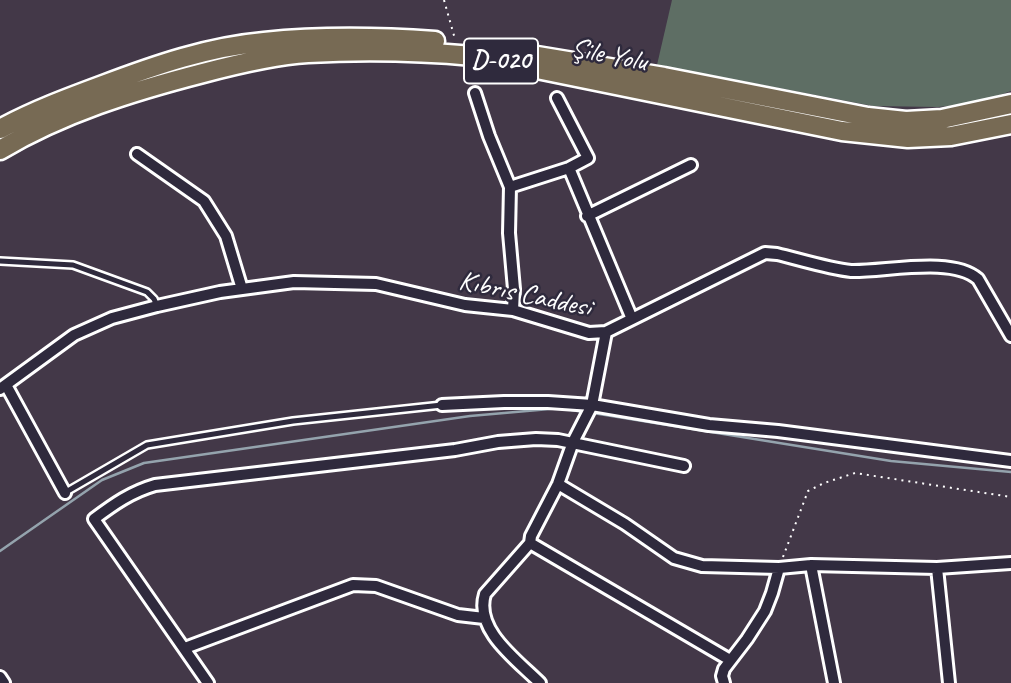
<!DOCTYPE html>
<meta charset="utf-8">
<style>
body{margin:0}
canvas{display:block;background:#433848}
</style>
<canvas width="1011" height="683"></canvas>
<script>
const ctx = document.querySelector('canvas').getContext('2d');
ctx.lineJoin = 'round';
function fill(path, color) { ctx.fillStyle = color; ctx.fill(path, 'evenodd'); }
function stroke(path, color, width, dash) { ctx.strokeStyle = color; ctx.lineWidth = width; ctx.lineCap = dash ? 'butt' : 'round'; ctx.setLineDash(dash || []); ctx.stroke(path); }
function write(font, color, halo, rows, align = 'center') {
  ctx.font = font + ' Caveat,sans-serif'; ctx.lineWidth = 5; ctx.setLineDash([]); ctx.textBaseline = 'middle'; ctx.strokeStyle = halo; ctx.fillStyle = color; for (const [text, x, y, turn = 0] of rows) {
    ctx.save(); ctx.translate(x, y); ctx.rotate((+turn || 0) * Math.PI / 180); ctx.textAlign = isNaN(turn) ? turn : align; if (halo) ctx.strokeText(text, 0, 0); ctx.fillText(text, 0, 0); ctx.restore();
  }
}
const green = new Path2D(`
 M 672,0 L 1011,0 L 1011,91 L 977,103 L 938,107 L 873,106 L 657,65 Z`);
const stream = new Path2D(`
 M 593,413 L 891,461 L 1011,472
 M 0,551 L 102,480 L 144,463 L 470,416 L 561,408 L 583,412`);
const path = new Path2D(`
 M 444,0 L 455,39
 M 783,557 L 808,491 L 824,483 L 855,473 L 1011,497`);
const service = new Path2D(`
 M 0,261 L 73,265 L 147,292 L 154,299 L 157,306
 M 66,492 L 147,445 L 293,421 L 442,405`);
const minor = new Path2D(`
 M 475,93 L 489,136 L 510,187 L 509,233 L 514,289 L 513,310
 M 137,154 L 204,201 L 226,236 L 242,289
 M 569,168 L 632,319
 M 510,187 L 569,168 L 588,158 L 557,98
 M 587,216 L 691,165
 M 6,385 L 65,493
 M 0,389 L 74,335 L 112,318 L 157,306 L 220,292 L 294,282 L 376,284 L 465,305 L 513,310 L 589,333 L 606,332 L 765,253 L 777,254 C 798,259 830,269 851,271 C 885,272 952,256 978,279 L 1011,336
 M 442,405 L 504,402 L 548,402 L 592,405 L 709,425 L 778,431 L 1011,461
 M 558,484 L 625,524 L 674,558 L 702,566 L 779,568 L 811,565 L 937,568 L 1011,563
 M 530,543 L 730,660
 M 811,565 L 834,683
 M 937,568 L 949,683
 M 185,648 L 353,585 L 376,586 L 458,615 L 484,618
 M 0,677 L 4,683
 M 208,683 L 94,519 C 114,504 131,492 155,485 L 455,450 L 498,442 L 536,439 L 558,440 L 684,466
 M 540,683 C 517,660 474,630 485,594 L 530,543 L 531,536 L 558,484 L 573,442 L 592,405 L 606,332
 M 724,683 L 722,676 L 724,669 L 747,639 L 765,611 L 772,593 L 779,568`);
const trunk = new Path2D(`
 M 501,50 L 664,77 L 868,117 L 906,121 L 942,119 L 1011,104
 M 0,129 C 33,111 68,98 103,85 C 156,65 208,47 264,42 C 321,36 378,37 435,41
 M 0,150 C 62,113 133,91 203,73 C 237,64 274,55 308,53 C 363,50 418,51 473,56 L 842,131 L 908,138 L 951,136 L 1011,124`);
const shields = [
 [501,61,74]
];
const shieldNames = [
 ["D-020",501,61]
];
const streetNames = [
 ["Şile Yolu",609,56,11],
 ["Kıbrıs Caddesi",525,295,12]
];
fill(green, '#5e6e64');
stroke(stream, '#94a3ad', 2.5);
stroke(service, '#fff', 10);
stroke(minor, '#fff', 16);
stroke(trunk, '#fff', 23);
stroke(path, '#fff', 2, [2, 5]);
stroke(service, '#2f2a3d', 5);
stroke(minor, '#2f2a3d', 10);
stroke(trunk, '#776a54', 18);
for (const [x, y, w] of shields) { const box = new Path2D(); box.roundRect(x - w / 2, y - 22.5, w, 45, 5); ctx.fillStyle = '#2f2a3d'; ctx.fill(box); stroke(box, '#fff', 2); }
write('bold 26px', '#fff', null, shieldNames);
write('28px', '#fff', '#2f2a3d', streetNames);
</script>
